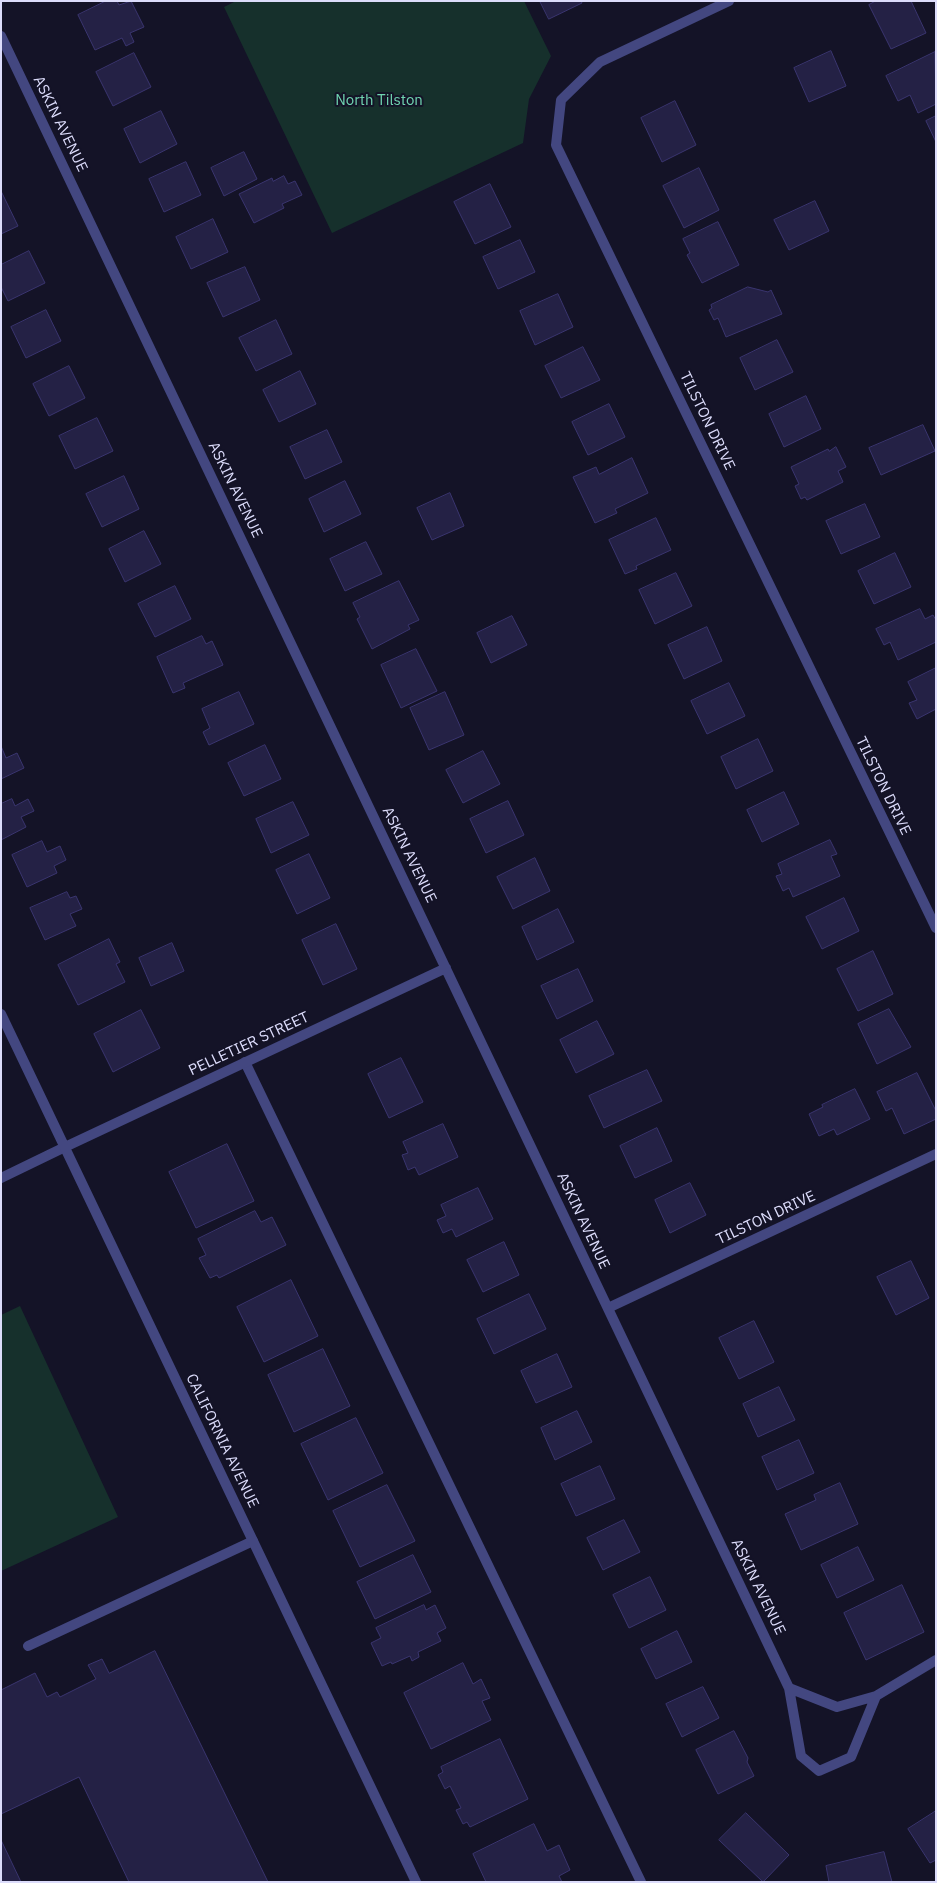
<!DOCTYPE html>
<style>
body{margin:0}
#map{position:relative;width:937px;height:1883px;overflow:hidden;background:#141327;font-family:"IBM Plex Sans",sans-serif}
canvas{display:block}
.frame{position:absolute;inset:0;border:2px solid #dcdcfb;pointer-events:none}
</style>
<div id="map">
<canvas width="937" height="1883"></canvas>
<div class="frame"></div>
</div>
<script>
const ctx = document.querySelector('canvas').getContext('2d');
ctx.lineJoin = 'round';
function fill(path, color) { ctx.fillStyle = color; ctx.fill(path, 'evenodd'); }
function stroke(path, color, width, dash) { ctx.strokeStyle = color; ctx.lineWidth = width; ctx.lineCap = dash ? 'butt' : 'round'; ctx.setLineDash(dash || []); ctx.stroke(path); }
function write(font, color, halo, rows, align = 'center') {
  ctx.font = font + ' "IBM Plex Sans",sans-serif'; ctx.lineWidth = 4; ctx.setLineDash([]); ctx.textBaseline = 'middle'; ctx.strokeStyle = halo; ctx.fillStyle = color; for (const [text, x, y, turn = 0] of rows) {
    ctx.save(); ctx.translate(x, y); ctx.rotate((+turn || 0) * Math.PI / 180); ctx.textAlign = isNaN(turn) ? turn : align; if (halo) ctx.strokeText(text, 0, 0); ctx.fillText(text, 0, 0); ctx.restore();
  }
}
const green = new Path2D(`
 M 236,1 L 524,1 L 551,56 L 529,99 L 523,143 L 332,233 L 224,7 Z
 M 20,1306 L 118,1517 L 1,1571 L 1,1315 Z`);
const building = new Path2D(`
 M 106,1 L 117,1 L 119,5 L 131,1 L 144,27 L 130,33 L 134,42 L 126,46 L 122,38 L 95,50 L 78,15 Z
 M 540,1 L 581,1 L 582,3 L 549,19 Z
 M 876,1 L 911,1 L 926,33 L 891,49 L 869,5 Z
 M 831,51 L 846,86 L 809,102 L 794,68 Z
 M 935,52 L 936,104 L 918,113 L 910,95 L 898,101 L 886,76 Z
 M 134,53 L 151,87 L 113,106 L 96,72 Z
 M 675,101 L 696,145 L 662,162 L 641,118 Z
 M 161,111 L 177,144 L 140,163 L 124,129 Z
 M 936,116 L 936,142 L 926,121 Z
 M 244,152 L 257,179 L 224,196 L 211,168 Z
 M 186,162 L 201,195 L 164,212 L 149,179 Z
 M 699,168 L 719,210 L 684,228 L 663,186 Z
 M 284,176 L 288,184 L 295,181 L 302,195 L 282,204 L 284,208 L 254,223 L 239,194 L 272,178 L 273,181 Z
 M 490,184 L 511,227 L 475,244 L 454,202 Z
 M 2,193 L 18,226 L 1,234 L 1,194 Z
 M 815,201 L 829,231 L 789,250 L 774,220 Z
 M 213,219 L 228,252 L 191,269 L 176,237 Z
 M 718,222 L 739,265 L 702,283 L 687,255 L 690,253 L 683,239 Z
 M 520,240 L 535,272 L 498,289 L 483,257 Z
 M 29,251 L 45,283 L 8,301 L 1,287 L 1,265 Z
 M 245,267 L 260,300 L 223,317 L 207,283 Z
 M 748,287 L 768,292 L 771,290 L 782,314 L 726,337 L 718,318 L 714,320 L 709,310 L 712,308 L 711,305 Z
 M 558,294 L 573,327 L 535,345 L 520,311 Z
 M 46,310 L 61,341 L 26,358 L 11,327 Z
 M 276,320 L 292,354 L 256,371 L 239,338 Z
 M 777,340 L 793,372 L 755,390 L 740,358 Z
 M 583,347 L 600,380 L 561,398 L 545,366 Z
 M 69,366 L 85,398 L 49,416 L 33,384 Z
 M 300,371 L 316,404 L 279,422 L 263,390 Z
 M 806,396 L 821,429 L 784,447 L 769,414 Z
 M 609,404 L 625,437 L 588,455 L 572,422 Z
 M 97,418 L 113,451 L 75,469 L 59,436 Z
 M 923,425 L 935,451 L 881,475 L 869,448 Z
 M 327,430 L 342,462 L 305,479 L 290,447 Z
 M 836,447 L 846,467 L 838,471 L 843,482 L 807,500 L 805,497 L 801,499 L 795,486 L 799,484 L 791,467 L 828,449 L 829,451 Z
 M 632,458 L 648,493 L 615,509 L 617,513 L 595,523 L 573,477 L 596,467 L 599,474 Z
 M 124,476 L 139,509 L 102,527 L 86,494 Z
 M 345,481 L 361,514 L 324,532 L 309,499 Z
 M 450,493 L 464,526 L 432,540 L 417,508 Z
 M 865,504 L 880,537 L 841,554 L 826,521 Z
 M 656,518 L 671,550 L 636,566 L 637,569 L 625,574 L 609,540 Z
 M 144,531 L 161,564 L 125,582 L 109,549 Z
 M 366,542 L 382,574 L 345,591 L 330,559 Z
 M 895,553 L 911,587 L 874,604 L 858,571 Z
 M 676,573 L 692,606 L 655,624 L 639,590 Z
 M 399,581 L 419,620 L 408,625 L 410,629 L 372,649 L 357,619 L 360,617 L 353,603 Z
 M 175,586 L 191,619 L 155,637 L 138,604 Z
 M 920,609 L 925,619 L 933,615 L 936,620 L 936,642 L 898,660 L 890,642 L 884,645 L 876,629 Z
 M 512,616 L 527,645 L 491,663 L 477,633 Z
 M 707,627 L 722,661 L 684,679 L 668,645 Z
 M 202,636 L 206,644 L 212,641 L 223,665 L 183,683 L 185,688 L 173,693 L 157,657 Z
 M 416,649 L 437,691 L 401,708 L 381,665 Z
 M 936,668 L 936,709 L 917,719 L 909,703 L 917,700 L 908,682 Z
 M 729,683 L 745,716 L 707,734 L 691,701 Z
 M 239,692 L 254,724 L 209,745 L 203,732 L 210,728 L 202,709 Z
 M 445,692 L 464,735 L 429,750 L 410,708 Z
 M 758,739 L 773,771 L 736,789 L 721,757 Z
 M 265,745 L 281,779 L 244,796 L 228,763 Z
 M 1,746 L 6,758 L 17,753 L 24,768 L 1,779 Z
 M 483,751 L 500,784 L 463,803 L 446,770 Z
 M 784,792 L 799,824 L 762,842 L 747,810 Z
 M 12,799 L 15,806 L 28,799 L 34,811 L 21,817 L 26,827 L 1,840 L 1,804 Z
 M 508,801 L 524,835 L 486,853 L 470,819 Z
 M 293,802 L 309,835 L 271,853 L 256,819 Z
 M 830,840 L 837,854 L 831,856 L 840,876 L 793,897 L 789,888 L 783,891 L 776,876 L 782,874 L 778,864 Z
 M 42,841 L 47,852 L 60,846 L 66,860 L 54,866 L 57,873 L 27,887 L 12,855 Z
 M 309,854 L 330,898 L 297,914 L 276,870 Z
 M 535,858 L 550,891 L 513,909 L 497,877 Z
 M 67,892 L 70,898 L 76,896 L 82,909 L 70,914 L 76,926 L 45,940 L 30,908 Z
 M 844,898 L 859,931 L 822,949 L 806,917 Z
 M 558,909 L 574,942 L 537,960 L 522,927 Z
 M 336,924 L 357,969 L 323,985 L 302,940 Z
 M 109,939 L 120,962 L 116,964 L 125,982 L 78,1005 L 58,965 Z
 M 172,943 L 184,971 L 151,986 L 139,958 Z
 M 873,951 L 893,994 L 858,1011 L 837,969 Z
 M 578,969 L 593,1001 L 557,1019 L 541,986 Z
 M 889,1009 L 911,1047 L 877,1064 L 858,1024 Z
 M 141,1010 L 160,1048 L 113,1072 L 94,1034 Z
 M 597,1021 L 614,1054 L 576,1073 L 560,1040 Z
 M 401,1058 L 423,1102 L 389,1118 L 368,1074 Z
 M 647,1070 L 662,1101 L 604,1128 L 589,1096 Z
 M 917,1073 L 936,1111 L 936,1119 L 904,1134 L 892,1108 L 886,1111 L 877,1092 Z
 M 855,1089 L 870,1119 L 837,1135 L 834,1129 L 819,1136 L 809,1114 L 823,1107 L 822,1105 Z
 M 443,1124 L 458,1157 L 419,1175 L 415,1167 L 408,1170 L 402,1155 L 408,1153 L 403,1142 Z
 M 657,1128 L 672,1161 L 635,1178 L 620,1146 Z
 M 227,1144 L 254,1201 L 196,1228 L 169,1172 Z
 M 690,1183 L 706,1215 L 670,1233 L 655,1200 Z
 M 478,1188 L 493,1219 L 456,1237 L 452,1229 L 443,1233 L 437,1220 L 446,1216 L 441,1205 Z
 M 255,1211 L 261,1222 L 272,1217 L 286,1245 L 219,1278 L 217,1275 L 210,1278 L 199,1258 L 206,1255 L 198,1239 Z
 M 504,1242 L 519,1275 L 483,1292 L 467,1260 Z
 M 911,1261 L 929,1298 L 896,1315 L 877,1277 Z
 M 291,1280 L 318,1336 L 264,1362 L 237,1307 Z
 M 529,1294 L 546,1329 L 494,1354 L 477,1319 Z
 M 754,1321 L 774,1362 L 739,1379 L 719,1338 Z
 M 323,1349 L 350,1406 L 294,1432 L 268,1375 Z
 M 557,1354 L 572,1387 L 536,1403 L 521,1371 Z
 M 779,1387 L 795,1420 L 758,1437 L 743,1404 Z
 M 577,1411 L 592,1442 L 555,1460 L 541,1428 Z
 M 356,1418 L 383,1473 L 328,1500 L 301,1444 Z
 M 799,1440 L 814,1473 L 777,1490 L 762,1457 Z
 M 600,1466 L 615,1499 L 576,1516 L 561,1484 Z
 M 840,1483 L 858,1524 L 801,1550 L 785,1514 L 816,1500 L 814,1495 Z
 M 387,1485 L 415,1541 L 360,1567 L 333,1511 Z
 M 624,1520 L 640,1552 L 603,1570 L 587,1538 Z
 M 858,1547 L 874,1580 L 837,1598 L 821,1565 Z
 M 413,1555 L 431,1592 L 375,1619 L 357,1582 Z
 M 650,1577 L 666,1610 L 629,1628 L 613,1595 Z
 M 902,1585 L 924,1632 L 866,1660 L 844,1613 Z
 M 424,1605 L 426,1610 L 435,1605 L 446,1628 L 437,1633 L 441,1641 L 418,1652 L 419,1657 L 412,1661 L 410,1656 L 392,1664 L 391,1662 L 382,1666 L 371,1643 L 381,1638 L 376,1628 Z
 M 677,1631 L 692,1662 L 656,1679 L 641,1649 Z
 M 155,1651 L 268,1882 L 129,1882 L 79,1777 L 1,1814 L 1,1690 L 35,1673 L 47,1697 L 57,1692 L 60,1697 L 96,1679 L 88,1665 L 102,1659 L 109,1673 Z
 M 463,1663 L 473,1684 L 481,1679 L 490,1698 L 482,1701 L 491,1720 L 431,1749 L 404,1693 Z
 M 703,1687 L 719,1718 L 682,1737 L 666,1704 Z
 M 734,1731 L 748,1758 L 747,1762 L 754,1776 L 718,1794 L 696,1750 Z
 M 500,1739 L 528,1799 L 470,1827 L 467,1822 L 463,1824 L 456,1810 L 461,1808 L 450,1786 L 445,1789 L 438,1775 L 443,1772 L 441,1767 Z
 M 936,1811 L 936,1860 L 930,1863 L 908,1829 Z
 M 746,1813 L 789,1855 L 763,1882 L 719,1840 Z
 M 534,1824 L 547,1851 L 559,1845 L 570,1870 L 559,1876 L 562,1882 L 486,1882 L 473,1854 Z
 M 1,1840 L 21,1882 L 1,1882 Z
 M 884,1852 L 892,1882 L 829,1882 L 826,1866 Z`);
const lane = new Path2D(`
 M 245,1062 L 641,1882
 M 1,1178 L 65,1147
 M 28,1646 L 253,1541`);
const street = new Path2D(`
 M 729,1 L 600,62 L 561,100 L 556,145 L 936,928
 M 1,36 L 789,1688 L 801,1756 L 819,1771 L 851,1757 L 876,1696
 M 1,1014 L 416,1882
 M 65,1147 L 446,968
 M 608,1308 L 936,1154
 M 789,1688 L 837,1707 L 876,1696 L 936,1660`);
const parkNames = [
 ["North Tilston",379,101]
];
const streetNames = [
 ["ASKIN AVENUE",60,124,64],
 ["TILSTON DRIVE",707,421,64],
 ["ASKIN AVENUE",235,490,64],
 ["TILSTON DRIVE",883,786,64],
 ["ASKIN AVENUE",409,855,64],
 ["PELLETIER STREET",249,1044,-25],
 ["TILSTON DRIVE",766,1218,-25],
 ["ASKIN AVENUE",583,1221,65],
 ["CALIFORNIA AVENUE",222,1441,64],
 ["ASKIN AVENUE",758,1587,64]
];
fill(green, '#16302c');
fill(building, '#242145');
stroke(building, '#3a356f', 1);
stroke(lane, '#434780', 10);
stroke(street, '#434780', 10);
write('15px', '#6fd4b0', '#141327', parkNames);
write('15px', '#dcdcfb', '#141327', streetNames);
</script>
